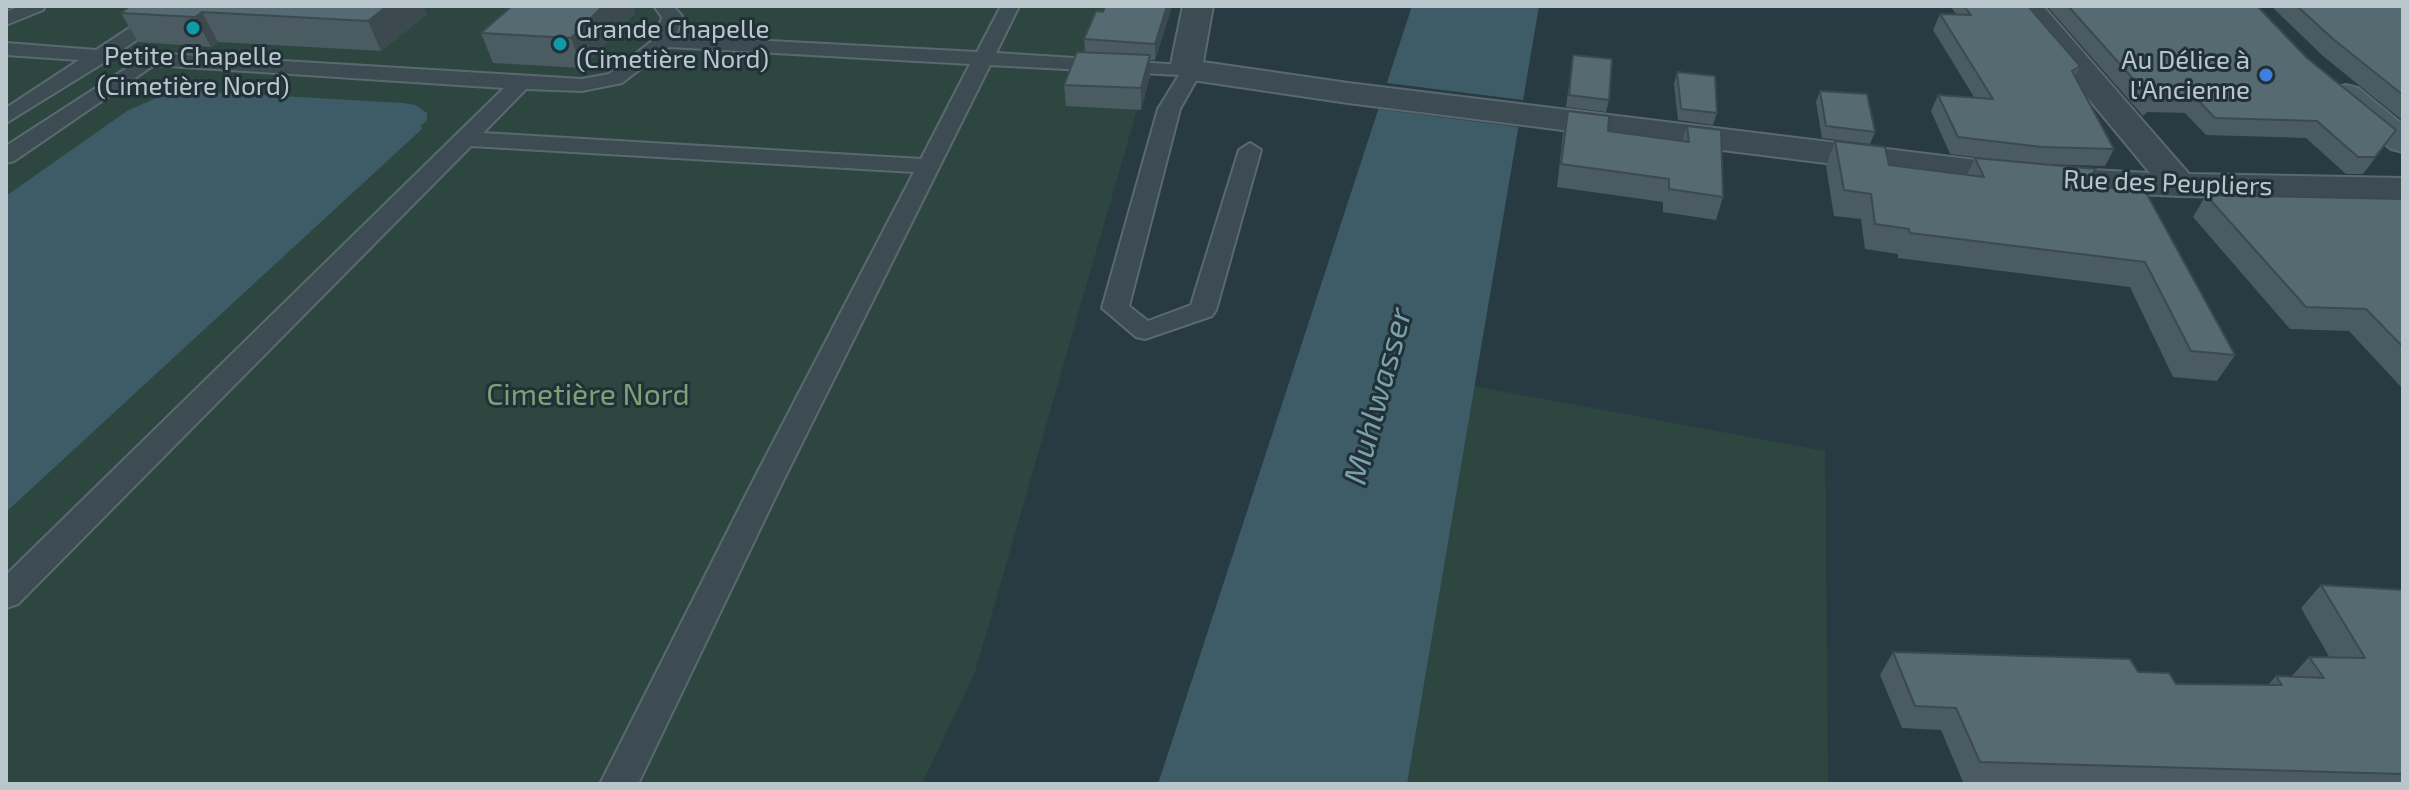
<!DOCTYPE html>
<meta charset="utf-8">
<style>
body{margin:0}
#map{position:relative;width:2409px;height:790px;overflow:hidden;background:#283b42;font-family:"Exo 2",sans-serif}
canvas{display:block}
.frame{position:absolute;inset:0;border:8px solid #b9c6cc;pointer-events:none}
</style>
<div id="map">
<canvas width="2409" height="790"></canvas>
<div class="frame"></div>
</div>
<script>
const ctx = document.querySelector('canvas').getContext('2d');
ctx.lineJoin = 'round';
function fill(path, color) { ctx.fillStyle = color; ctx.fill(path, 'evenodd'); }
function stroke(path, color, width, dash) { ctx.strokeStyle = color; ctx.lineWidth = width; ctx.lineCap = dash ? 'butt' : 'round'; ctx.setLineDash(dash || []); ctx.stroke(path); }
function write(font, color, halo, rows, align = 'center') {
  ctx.font = font + ' "Exo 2",sans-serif'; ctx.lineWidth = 6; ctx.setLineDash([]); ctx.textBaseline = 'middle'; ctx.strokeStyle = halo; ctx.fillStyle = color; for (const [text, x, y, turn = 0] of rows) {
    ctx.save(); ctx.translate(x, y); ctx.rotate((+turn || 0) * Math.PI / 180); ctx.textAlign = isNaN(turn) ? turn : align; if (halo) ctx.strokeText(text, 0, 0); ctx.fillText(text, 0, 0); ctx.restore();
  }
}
const green = new Path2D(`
 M 6,6 L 1170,6 L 1149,68 L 975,672 L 922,784 L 6,784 Z
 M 1473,386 L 1825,451 L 1828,784 L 1407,784 Z`);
const water = new Path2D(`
 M 1412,6 L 1539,6 L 1407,784 L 1158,784 Z
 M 193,91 L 403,103 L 415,105 L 427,113 L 427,120 L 420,127 L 423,128 L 6,512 L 6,196 L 127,111 L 156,98 Z`);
const pier = new Path2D(`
 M 1387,83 L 1523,100 L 1518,127 L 1378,109 Z`);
const lane = new Path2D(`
 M 20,6 L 45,6 L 43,10 L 6,25 L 6,12 Z
 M 163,6 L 185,6 L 108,60 L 6,123 L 6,108 L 79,60 L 6,55 L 6,43 L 96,50 Z
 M 654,6 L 673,6 L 682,16 L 676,36 L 977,52 L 1001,6 L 1019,6 L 996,53 L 1199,66 L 1202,70 L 1180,109 L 1129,306 L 1148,321 L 1191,305 L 1239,150 L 1250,143 L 1261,150 L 1216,310 L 1212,316 L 1145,339 L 1136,337 L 1102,308 L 1158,109 L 1179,75 L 990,65 L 782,483 L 638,784 L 600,784 L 752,483 L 914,172 L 471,146 L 18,604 L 6,608 L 6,575 L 504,88 L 154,65 L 14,161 L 6,163 L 6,146 L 150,53 L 582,79 L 609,74 L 656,38 L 662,17 ZM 669,47 L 970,64 L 921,159 L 483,133 L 526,89 L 582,91 L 622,83 Z`);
const street = new Path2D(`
 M 1183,6 L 1213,6 L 1203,62 L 1348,83 L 2033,167 L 2150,173 L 2012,6 L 2043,6 L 2189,174 L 2403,178 L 2403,200 L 2179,196 L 2033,189 L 1348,103 L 1192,80 L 1181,77 L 1171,64 Z`);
const secondary = new Path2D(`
 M 2346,85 L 2358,88 L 2403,125 L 2403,152 L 2391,149 L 2334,102 L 2330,95 L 2334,88 Z`);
const wall = new Path2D(`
 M 130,6 L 423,6 L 427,14 L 381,51 L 218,42 L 211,47 L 138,42 L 121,13 Z
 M 512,6 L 633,6 L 635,13 L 582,68 L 493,63 L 481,33 Z
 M 1105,6 L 1172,6 L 1155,60 L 1150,60 L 1150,76 L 1141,110 L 1066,106 L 1064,85 L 1085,52 L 1084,39 L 1103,12 Z
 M 1950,6 L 2028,6 L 2080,66 L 2075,76 L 2114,149 L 2105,166 L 2039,164 L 2096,169 L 2087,187 L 2235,355 L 2217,381 L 2173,377 L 2130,287 L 1898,258 L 1898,254 L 1865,249 L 1861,219 L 1834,216 L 1826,166 L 1835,141 L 1889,165 L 1967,175 L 1975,158 L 2023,163 L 1950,154 L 1931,111 L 1938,95 L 1974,97 L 1933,30 L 1940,14 L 1956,14 Z
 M 2047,6 L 2257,6 L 2384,147 L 2363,174 L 2346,174 L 2306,138 L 2206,135 L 2185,113 L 2147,112 L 2143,116 Z
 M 2271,6 L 2403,6 L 2403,121 L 2323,56 Z
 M 1573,55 L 1609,100 L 1606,112 L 1566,107 Z
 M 1677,72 L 1717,113 L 1713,125 L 1678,120 L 1674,84 Z
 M 1820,91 L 1875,132 L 1870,144 L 1822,138 L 1816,102 Z
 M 1568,111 L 1608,131 L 1682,141 L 1687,126 L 1723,197 L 1716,220 L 1663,212 L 1663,202 L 1557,187 L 1563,133 Z
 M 2206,195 L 2403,199 L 2403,389 L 2349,331 L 2290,329 L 2193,217 Z
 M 2321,585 L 2403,590 L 2403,784 L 1964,784 L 1941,730 L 1902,728 L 1880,675 L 1893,652 L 2138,672 L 2176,684 L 2268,685 L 2276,676 L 2291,677 L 2309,657 L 2330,658 L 2301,608 Z`);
const shadedWall = new Path2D(`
 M 387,6 L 423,6 L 427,14 L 381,51 L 368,21 Z
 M 603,6 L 633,6 L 635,13 L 582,68 L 571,38 Z
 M 1167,6 L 1172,6 L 1155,60 L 1155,44 Z
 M 202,12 L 218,42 L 211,47 L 195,17 Z
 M 1150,55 L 1150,76 L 1141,110 L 1141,88 Z
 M 2396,130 L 2384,147 L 2363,174 L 2375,157 Z
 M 2096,169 L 2083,194 L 2082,187 Z`);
const building = new Path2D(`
 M 130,6 L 387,6 L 368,21 L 202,12 L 195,17 L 121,13 Z
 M 512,6 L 603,6 L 571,38 L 481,33 Z
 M 1105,6 L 1167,6 L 1155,44 L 1084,39 L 1096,11 L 1103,12 Z
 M 1964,6 L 2028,6 L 2080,66 L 2072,71 L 2114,149 L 2042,147 L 1958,137 L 1938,95 L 1993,99 L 1940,14 L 1971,15 Z
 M 2068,6 L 2257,6 L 2307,58 L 2396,130 L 2375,157 L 2358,157 L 2317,121 L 2215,118 L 2194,96 L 2156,95 L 2152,100 Z
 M 2297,6 L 2403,6 L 2403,95 L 2333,39 Z
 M 1077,52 L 1150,55 L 1141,88 L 1064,85 Z
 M 1573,55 L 1612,59 L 1609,100 L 1569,95 Z
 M 1677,72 L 1715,76 L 1717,113 L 1681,109 Z
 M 1820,91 L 1867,94 L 1875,132 L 1826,126 Z
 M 1568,111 L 1609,116 L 1608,131 L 1689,142 L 1687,126 L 1721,130 L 1723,197 L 1669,189 L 1669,179 L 1561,164 Z
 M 1835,141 L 1885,147 L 1889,165 L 1984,177 L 1975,158 L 2096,169 L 2082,187 L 2144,189 L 2235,355 L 2191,351 L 2145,262 L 1910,233 L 1909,229 L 1875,224 L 1871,194 L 1844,190 Z
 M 2206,195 L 2403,199 L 2403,347 L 2366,309 L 2306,307 Z
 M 2321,585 L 2403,590 L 2403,774 L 1980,762 L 1956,708 L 1915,706 L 1893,652 L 2130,659 L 2138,672 L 2169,673 L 2176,684 L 2282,685 L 2276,676 L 2324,678 L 2309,657 L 2365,658 Z`);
const markers = [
 [193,28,8,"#0f9aa8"],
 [560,44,8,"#0f9aa8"],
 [2266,75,8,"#3f7fe0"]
];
const farPoinames = [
 ["Grande Chapelle",576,29],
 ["(Cimetière Nord)",576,59],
 ["Petite Chapelle",193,56,"center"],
 ["(Cimetière Nord)",193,86,"center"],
 ["Au Délice à",2250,60,"right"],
 ["l'Ancienne",2250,90,"right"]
];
const farStreetnames = [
 ["Rue des Peupliers",2168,183,2]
];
const parkNames = [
 ["Cimetière Nord",588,395]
];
const waterNames = [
 ["Muhlwasser",1378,396,-75]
];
fill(green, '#2d4740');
fill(water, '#3d5c68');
fill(pier, '#283b42');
stroke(lane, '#5a696f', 4);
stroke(street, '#5a696f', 4);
stroke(secondary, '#5a696f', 4);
fill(lane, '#3c4c52');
fill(street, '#3c4c52');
fill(secondary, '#4a5c65');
fill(wall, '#4a5b62');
fill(shadedWall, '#3c4a50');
fill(building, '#566a72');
stroke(building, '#3c4a50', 2);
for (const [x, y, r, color] of markers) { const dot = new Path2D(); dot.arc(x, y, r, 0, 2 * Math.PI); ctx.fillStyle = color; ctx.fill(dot); stroke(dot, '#213137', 3); }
write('26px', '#b9c6cc', '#213137', farPoinames, 'left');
write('26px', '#b9c6cc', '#213137', farStreetnames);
write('30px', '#7ca178', '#213137', parkNames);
write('italic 32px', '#7ba0ad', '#213137', waterNames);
</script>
